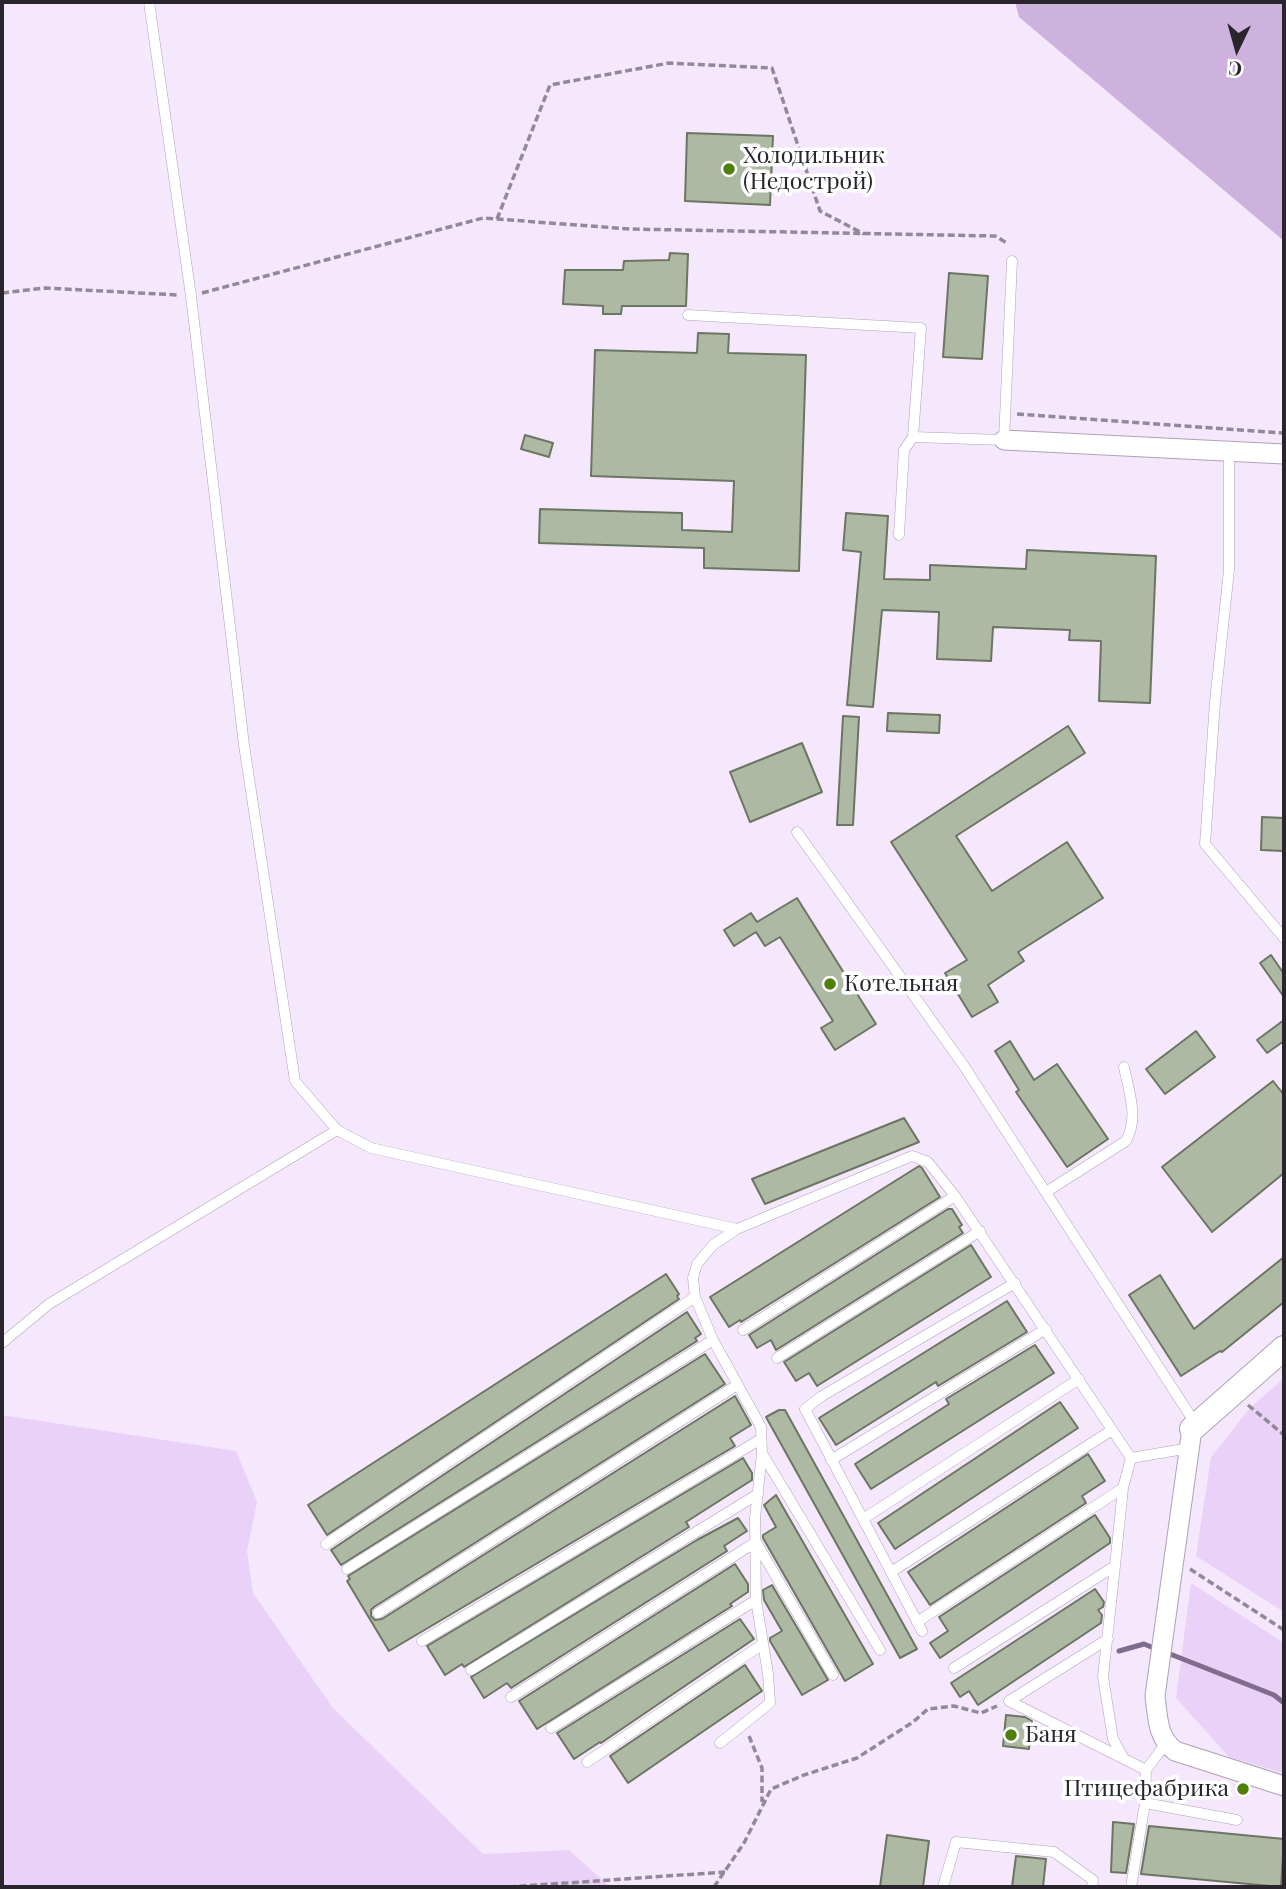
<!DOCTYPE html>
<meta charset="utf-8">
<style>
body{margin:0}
#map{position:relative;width:1286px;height:1889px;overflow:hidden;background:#f5e8fd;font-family:"Playfair Display",serif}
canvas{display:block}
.frame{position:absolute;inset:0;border:4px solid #2a252d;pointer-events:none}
.north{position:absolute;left:1202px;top:14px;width:70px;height:70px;-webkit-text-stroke:5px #fff;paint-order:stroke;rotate:185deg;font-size:19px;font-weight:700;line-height:28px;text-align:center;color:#2a252d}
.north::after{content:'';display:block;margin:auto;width:24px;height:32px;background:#2a252d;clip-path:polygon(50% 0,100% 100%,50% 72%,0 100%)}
</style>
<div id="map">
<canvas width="1286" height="1889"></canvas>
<div class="frame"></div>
<div class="north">С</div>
</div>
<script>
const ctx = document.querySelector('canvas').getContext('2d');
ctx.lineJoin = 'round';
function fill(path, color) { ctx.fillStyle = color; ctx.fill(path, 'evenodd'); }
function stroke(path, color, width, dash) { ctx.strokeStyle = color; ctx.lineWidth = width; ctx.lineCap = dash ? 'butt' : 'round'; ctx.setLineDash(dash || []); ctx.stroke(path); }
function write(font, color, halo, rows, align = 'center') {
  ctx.font = font + ' "Playfair Display",serif'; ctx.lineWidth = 7; ctx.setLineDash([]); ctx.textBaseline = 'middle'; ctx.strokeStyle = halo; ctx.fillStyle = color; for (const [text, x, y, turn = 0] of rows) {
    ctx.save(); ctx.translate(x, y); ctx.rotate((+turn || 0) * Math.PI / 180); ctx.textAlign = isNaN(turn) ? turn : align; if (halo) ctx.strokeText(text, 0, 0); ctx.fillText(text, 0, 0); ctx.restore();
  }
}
const green = new Path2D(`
 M 1284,1378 L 1284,1612 L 1196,1556 L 1211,1457 L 1250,1408 Z
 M 2,1415 L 236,1451 L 257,1502 L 247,1551 L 253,1593 L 333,1708 L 483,1854 L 569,1850 L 610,1887 L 2,1887 Z
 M 1191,1583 L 1284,1643 L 1284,1773 L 1229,1757 L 1176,1698 Z`);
const forest = new Path2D(`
 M 1015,2 L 1284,2 L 1284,241 L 1019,17 Z`);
const stream = new Path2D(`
 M 1119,1651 L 1144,1644 L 1156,1649
 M 1165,1652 L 1274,1695 L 1284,1703`);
const building = new Path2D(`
 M 687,133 L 773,136 L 770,205 L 685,201 Z
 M 670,253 L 688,254 L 686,306 L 622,306 L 621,314 L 603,314 L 603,306 L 563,304 L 565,270 L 623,270 L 624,261 L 669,260 Z
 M 949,273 L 988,276 L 982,359 L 943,357 Z
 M 698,333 L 729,334 L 728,353 L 806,355 L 799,571 L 704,568 L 704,548 L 539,543 L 540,509 L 682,513 L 682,530 L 732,532 L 734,481 L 591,476 L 595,350 L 697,353 Z
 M 525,435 L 553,443 L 549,457 L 521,449 Z
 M 846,513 L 888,516 L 884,579 L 930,580 L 930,565 L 1026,569 L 1027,550 L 1156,556 L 1150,703 L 1099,701 L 1101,641 L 1069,640 L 1070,630 L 993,627 L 991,661 L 937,659 L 939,612 L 882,610 L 873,707 L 847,705 L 861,552 L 843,550 Z
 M 888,713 L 940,715 L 939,733 L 887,731 Z
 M 843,716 L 859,717 L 853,825 L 837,825 Z
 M 1068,726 L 1085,753 L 956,836 L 992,891 L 1067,842 L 1103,898 L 1018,952 L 1024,961 L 988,985 L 998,1002 L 972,1017 L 945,973 L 967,960 L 891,842 Z
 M 802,743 L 822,792 L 750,822 L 730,772 Z
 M 1262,817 L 1284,818 L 1284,851 L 1261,850 Z
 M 797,898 L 876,1024 L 835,1050 L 821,1028 L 833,1021 L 780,937 L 765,946 L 756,932 L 734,946 L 724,930 L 751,913 L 757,922 Z
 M 1271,955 L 1284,974 L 1284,997 L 1260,963 Z
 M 1284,1020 L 1284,1041 L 1267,1053 L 1257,1040 Z
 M 1196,1031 L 1215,1057 L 1165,1094 L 1146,1069 Z
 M 1010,1041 L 1034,1080 L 1057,1064 L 1108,1139 L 1067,1167 L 1016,1092 L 1019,1090 L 995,1051 Z
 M 1273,1081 L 1284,1095 L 1284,1173 L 1212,1232 L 1162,1167 Z
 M 904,1118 L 919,1142 L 765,1204 L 752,1179 Z
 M 919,1166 L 922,1168 L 940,1197 L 741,1322 L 740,1320 L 729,1327 L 710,1297 Z
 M 948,1209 L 952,1209 L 962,1225 L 959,1227 L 963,1233 L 776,1350 L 771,1340 L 757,1348 L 749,1335 Z
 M 971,1245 L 991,1277 L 817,1386 L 809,1373 L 796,1381 L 784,1362 Z
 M 1284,1257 L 1284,1302 L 1222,1352 L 1220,1351 L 1181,1376 L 1129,1295 L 1160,1275 L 1194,1329 Z
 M 666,1274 L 679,1294 L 677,1296 L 679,1299 L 327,1535 L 308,1505 Z
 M 1007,1301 L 1027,1332 L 938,1386 L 936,1382 L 836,1445 L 819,1418 Z
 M 687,1312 L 701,1334 L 695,1338 L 697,1341 L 341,1565 L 331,1550 Z
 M 1035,1345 L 1054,1373 L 871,1489 L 855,1464 L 949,1404 L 946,1399 Z
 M 705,1354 L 725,1384 L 374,1607 L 371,1610 L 371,1616 L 375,1620 L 382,1619 L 735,1396 L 751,1425 L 730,1438 L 735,1446 L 389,1651 L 347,1581 L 350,1579 L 348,1576 Z
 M 1060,1402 L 1078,1428 L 895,1549 L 878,1523 Z
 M 779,1410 L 785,1410 L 917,1649 L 900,1658 L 766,1417 Z
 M 1088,1454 L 1105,1481 L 1082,1496 L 1086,1503 L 930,1605 L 908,1572 Z
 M 743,1458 L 752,1473 L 752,1480 L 686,1522 L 689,1527 L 464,1667 L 462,1664 L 445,1675 L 427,1646 Z
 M 776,1495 L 873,1664 L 845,1681 L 763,1538 L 763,1535 L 776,1527 L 764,1505 Z
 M 1095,1515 L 1110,1538 L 1110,1543 L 940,1658 L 930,1643 L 948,1631 L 939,1617 Z
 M 738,1518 L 747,1531 L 724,1546 L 727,1551 L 511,1688 L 507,1683 L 484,1698 L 471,1677 L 697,1540 Z
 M 735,1564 L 748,1584 L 748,1592 L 730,1604 L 732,1606 L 537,1729 L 519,1701 Z
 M 772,1585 L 828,1680 L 802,1695 L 770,1641 L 770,1638 L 782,1631 L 764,1600 L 763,1590 Z
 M 1095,1589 L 1104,1602 L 1103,1607 L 1098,1610 L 1102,1615 L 1101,1623 L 978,1705 L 969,1691 L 960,1697 L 951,1683 Z
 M 740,1619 L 754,1639 L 601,1743 L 600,1742 L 574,1759 L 557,1733 Z
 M 745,1665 L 762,1691 L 628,1783 L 610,1756 Z
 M 1006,1715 L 1025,1717 L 1032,1721 L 1029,1749 L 1003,1746 Z
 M 1113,1822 L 1134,1824 L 1126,1873 L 1111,1872 Z
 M 1149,1826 L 1284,1839 L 1281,1887 L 1141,1874 Z
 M 887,1835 L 929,1841 L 923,1887 L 880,1887 Z
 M 1016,1856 L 1046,1859 L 1043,1887 L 1012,1887 Z`);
const path = new Path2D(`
 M 497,219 L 550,85 L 669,63 L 772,68 L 820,211 L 864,234
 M 2,293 L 45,288 L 178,295
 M 202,293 L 483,218 L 630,229 L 995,236 L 1007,243
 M 1017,414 L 1284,433
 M 1248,1405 L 1284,1435
 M 1190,1569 L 1284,1630
 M 749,1736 L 762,1768 L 762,1802
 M 509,1887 L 725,1872
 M 714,1887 L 744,1843 L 771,1789 L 804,1775 L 857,1758 L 913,1722 L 928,1709 L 954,1706 L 981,1713 L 997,1706`);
const service = new Path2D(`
 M 149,2 L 191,296 L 244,745 L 295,1081 L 337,1130 L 371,1148 L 737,1229 L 912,1156 L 928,1162 L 955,1196 L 1131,1458 L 1190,1448
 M 688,315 L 921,328 L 913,437 L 1004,440 L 1012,261
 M 1229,452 L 1229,570 L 1215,702 L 1205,844 L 1284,938
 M 899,535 L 904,450 L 913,437
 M 797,832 L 964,1066 L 1195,1423
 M 1046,1192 L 1126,1141 C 1139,1118 1129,1092 1124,1067
 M 743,1330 L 955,1196
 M 2,1343 L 49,1304 L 337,1130
 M 777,1358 L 980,1231
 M 762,1453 L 880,1650
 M 831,1460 L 1046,1329
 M 863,1519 L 1079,1379
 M 326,1544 L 695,1297
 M 1115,1566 L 1103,1677 L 1113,1739 L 1124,1759
 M 347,1569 L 713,1340
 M 891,1572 L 1112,1430
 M 378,1613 L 737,1385
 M 917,1622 L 1123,1488
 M 922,1631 L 805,1409 L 822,1396 L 1015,1283
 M 422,1641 L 761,1439
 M 954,1668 L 1115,1566 L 1123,1488 L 1131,1458
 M 471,1670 L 758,1494
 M 511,1697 L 756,1542 L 833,1675
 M 1009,1701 L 1146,1770
 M 1009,1701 L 1108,1639
 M 551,1728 L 756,1600
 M 720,1743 L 770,1703 L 768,1674 L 756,1600 L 755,1518 L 762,1453 L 761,1427 L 713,1340 L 695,1297 L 693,1278 L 697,1264 L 713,1245 L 737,1229
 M 1166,1743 L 1146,1770 L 1145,1803 L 1237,1820
 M 587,1762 L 763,1644
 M 943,1887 L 956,1842 L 1054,1852 L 1093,1880 L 1092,1887
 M 1131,1887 L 1145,1803`);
const minor = new Path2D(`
 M 1004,440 L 1284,454
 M 1192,1429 L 1155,1696 C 1158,1718 1157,1737 1175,1751 L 1284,1786`);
const tertiary = new Path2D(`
 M 1192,1429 L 1284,1348`);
const markers = [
 [729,169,7,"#507f09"],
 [830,984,7,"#507f09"],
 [1011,1735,7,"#507f09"],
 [1243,1789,7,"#507f09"]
];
const poiNames = [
 ["Холодильник",743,156],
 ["(Недострой)",743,182],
 ["Котельная",844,984],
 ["Баня",1025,1735],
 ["Птицефабрика",1229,1789,"right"]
];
fill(green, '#e9d1f7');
fill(forest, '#cdb2dd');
stroke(stream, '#806c8c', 5);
fill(building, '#aeb9a4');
stroke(building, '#6b7562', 2);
stroke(service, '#afa2b6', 11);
stroke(minor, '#afa2b6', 21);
stroke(tertiary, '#afa2b6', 26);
stroke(path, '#928998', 3.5, [7, 3.5]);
stroke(service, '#fff', 10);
stroke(minor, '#fff', 19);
stroke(tertiary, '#fff', 24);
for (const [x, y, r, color] of markers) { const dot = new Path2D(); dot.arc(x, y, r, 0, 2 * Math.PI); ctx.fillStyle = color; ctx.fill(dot); stroke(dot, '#fff', 2.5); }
write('23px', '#2a252d', '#fff', poiNames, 'left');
</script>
